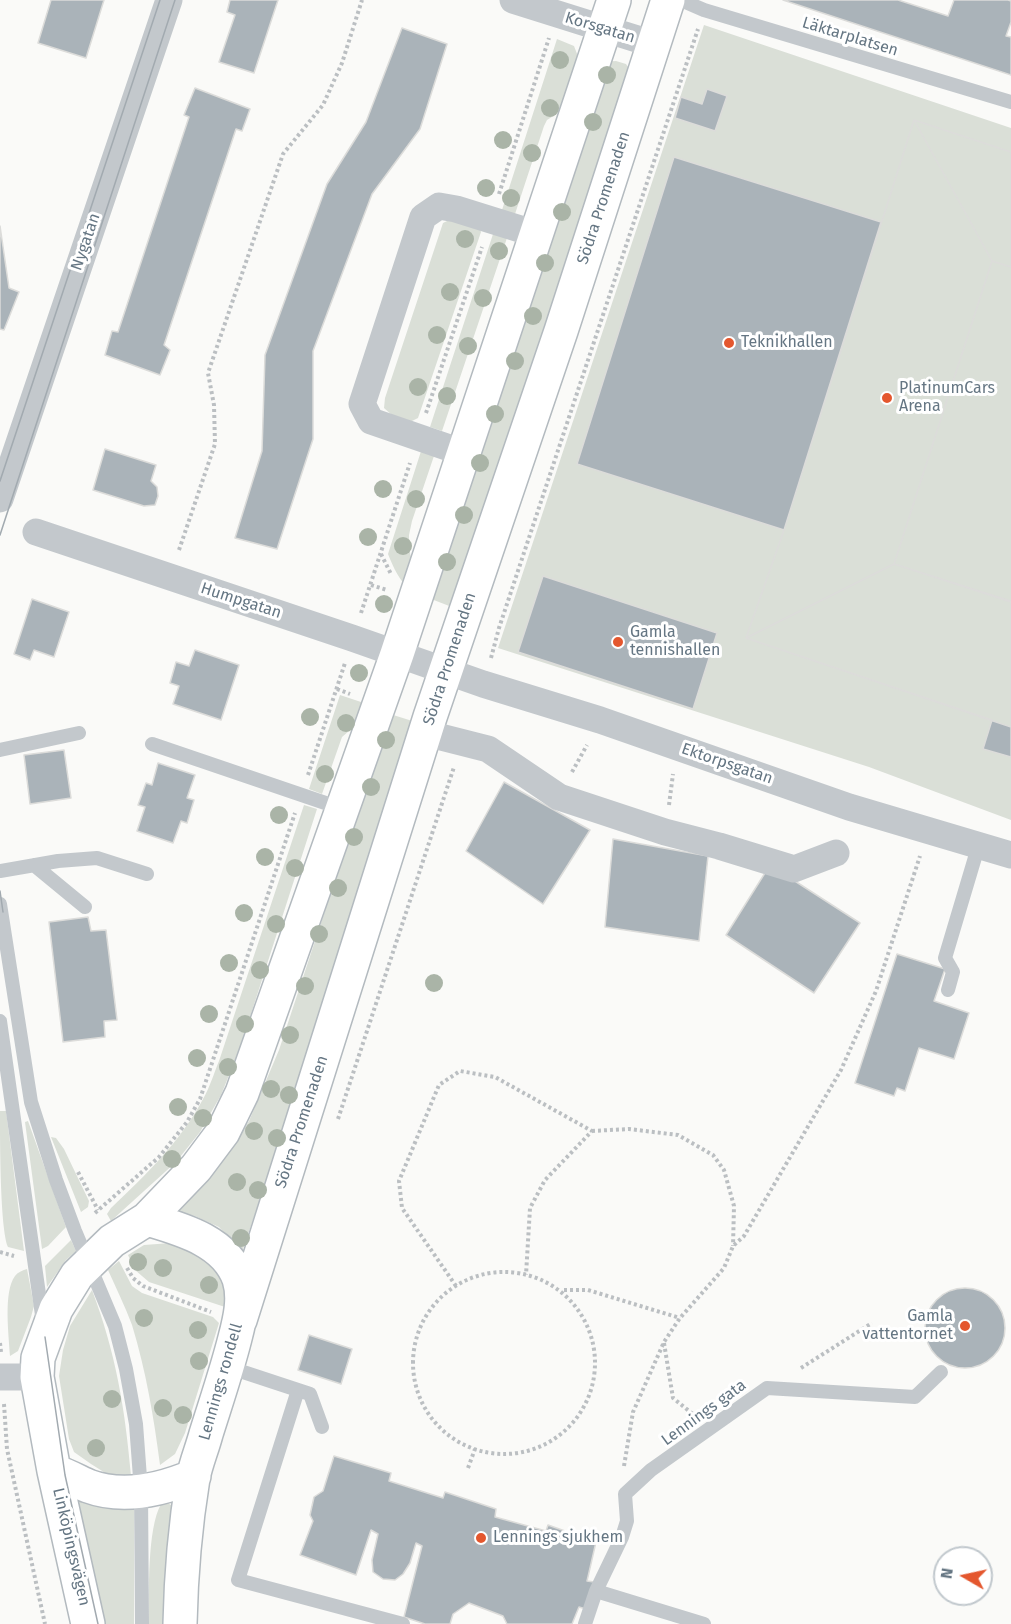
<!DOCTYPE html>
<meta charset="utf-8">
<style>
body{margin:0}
#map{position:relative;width:1011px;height:1624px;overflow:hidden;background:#fafaf8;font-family:"Fira Sans",sans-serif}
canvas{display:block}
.north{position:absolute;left:933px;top:1546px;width:60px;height:60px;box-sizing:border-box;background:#fff;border:2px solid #c1c8cd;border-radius:50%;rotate:279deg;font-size:16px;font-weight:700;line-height:24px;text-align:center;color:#657683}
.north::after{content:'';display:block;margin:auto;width:21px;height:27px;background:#e4572e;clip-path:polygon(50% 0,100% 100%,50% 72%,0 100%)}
</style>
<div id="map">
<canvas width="1011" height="1624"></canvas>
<div class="north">N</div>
</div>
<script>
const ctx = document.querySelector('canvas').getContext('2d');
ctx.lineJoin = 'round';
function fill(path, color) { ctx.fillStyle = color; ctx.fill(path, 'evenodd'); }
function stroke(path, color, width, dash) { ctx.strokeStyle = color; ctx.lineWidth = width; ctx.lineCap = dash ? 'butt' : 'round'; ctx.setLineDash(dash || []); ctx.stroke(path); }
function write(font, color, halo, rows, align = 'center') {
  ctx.font = font + ' "Fira Sans",sans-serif'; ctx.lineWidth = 6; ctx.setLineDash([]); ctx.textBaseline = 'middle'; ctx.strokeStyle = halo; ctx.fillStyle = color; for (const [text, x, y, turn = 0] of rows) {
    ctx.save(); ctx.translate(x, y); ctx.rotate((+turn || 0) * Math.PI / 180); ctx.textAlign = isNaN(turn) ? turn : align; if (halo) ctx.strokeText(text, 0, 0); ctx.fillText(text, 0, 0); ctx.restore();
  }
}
const green = new Path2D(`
 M 704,25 L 1011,128 L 1011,820 L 869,767 L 498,648 Z
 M 557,39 L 574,46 L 579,59 L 563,110 L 547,120 L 544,126 L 515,214 L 502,210 Z
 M 616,61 L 626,64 L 634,76 L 457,609 L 426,597 L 602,62 Z
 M 455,217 L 478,223 L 481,232 L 418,418 L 410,422 L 393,416 L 384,408 L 385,398 L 443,223 Z
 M 494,231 L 508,235 L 442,431 L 430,427 Z
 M 423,445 L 436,450 L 412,521 L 409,535 L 409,549 L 413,565 L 411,591 C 399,580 394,569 388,554 Z
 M 340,695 L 370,705 L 356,725 L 342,737 L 322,794 L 309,789 Z
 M 390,714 L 422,724 L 242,1252 L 219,1227 L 195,1216 L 175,1212 L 220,1165 L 249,1121 L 279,1050 Z
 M 304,805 L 317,809 L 240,1048 L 221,1095 L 200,1132 L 176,1162 L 111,1221 L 107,1214 L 111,1208 C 146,1175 180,1142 203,1099 C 210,1087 214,1073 219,1061 Z
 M 0,1111 L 6,1111 L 24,1251 L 8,1247 C 0,1228 0,1139 0,1111 Z
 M 28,1121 L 66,1227 L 48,1246 L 42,1249 L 25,1122 Z
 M 51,1137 L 56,1138 L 64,1149 L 89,1201 L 88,1207 L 81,1212 Z
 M 71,1240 L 76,1251 L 66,1260 L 47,1287 L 45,1266 Z
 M 171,1243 C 193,1250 217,1258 225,1284 C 226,1290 225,1300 225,1307 L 149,1282 L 135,1270 L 128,1255 L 144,1245 Z
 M 119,1261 L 132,1286 L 142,1293 L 213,1317 L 219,1323 L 185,1433 L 175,1454 L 160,1465 C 154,1418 146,1371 132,1325 C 125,1306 116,1288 108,1270 Z
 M 27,1269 L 34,1306 L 31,1317 L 18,1351 L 10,1356 C 9,1336 3,1292 15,1276 C 18,1272 23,1270 27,1269 Z
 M 92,1290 C 116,1354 125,1408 131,1476 L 107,1474 L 91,1464 L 74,1452 L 69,1439 L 59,1376 L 63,1350 L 70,1326 Z
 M 76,1499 L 108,1507 L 134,1509 L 134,1624 L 104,1624 Z
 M 166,1502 L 171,1505 L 173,1512 L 165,1577 L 164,1624 L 149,1624 C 149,1594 147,1529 161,1504 Z`);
const building = new Path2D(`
 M 51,0 L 104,0 L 86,58 L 38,43 Z
 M 230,0 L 278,0 L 254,73 L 219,62 L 235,15 L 227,12 Z
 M 783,0 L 898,0 L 948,16 L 954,0 L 1008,0 L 1011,1 L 1011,22 L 1006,36 L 1011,37 L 1011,75 Z
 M 402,28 L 447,44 L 420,129 L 372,194 L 313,351 L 313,439 L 277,549 L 235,538 L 262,451 L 265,355 L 327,184 L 366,122 Z
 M 195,88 L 250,109 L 242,131 L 236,129 L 164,345 L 170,350 L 160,375 L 105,355 L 112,331 L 118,332 L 189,117 L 184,115 Z
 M 707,89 L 727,96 L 715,131 L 675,118 L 681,97 L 702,104 Z
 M 914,120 L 1011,152 L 1011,267 L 992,261 L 894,564 L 1011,601 L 1011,757 L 983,749 L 992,720 L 746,638 L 784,530 Z
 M 914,120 L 1011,152 L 1011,267 L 992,261 Z
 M 914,120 L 992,261 L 894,564 L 746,638 L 784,530 Z
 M 674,157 L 881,222 L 784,530 L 577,464 Z
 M 0,226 L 9,288 L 19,292 L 4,330 L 0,329 Z
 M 105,449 L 156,465 L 151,481 L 157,487 L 158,496 L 155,505 L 144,506 L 93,490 Z
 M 894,564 L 1011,602 L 1011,727 L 746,638 Z
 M 543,576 L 717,633 L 693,709 L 518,652 Z
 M 32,599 L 69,612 L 54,657 L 34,650 L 30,660 L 14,654 Z
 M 195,650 L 239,665 L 221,720 L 173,704 L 179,686 L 170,683 L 176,662 L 189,666 Z
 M 64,750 L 71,798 L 30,804 L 24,755 Z
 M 158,763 L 195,775 L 187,798 L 194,800 L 187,823 L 181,821 L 173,843 L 137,831 L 145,807 L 138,805 L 146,783 L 152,785 Z
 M 504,782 L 590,830 L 543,904 L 466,851 Z
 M 613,839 L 708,856 L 699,941 L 605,927 Z
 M 770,865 L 860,923 L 814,993 L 726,935 Z
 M 88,917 L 91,931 L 106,930 L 117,1020 L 104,1021 L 105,1037 L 63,1042 L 49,922 Z
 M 897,954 L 945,969 L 934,1001 L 969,1013 L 954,1059 L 919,1048 L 905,1091 L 897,1088 L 894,1096 L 855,1083 Z
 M925 1328a40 40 0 1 1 80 0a40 40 0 1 1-80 0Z
 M 309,1335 L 352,1349 L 341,1384 L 298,1370 Z
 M 334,1456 L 391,1473 L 389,1481 L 443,1498 L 445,1492 L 496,1509 L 495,1517 L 546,1531 L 548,1525 L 596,1542 L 587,1581 L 594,1582 L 586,1609 L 579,1607 L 572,1624 L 507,1624 L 503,1616 L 469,1603 L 453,1614 L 450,1624 L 425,1624 L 404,1617 L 422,1546 L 416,1543 L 410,1563 L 403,1574 L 395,1580 L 383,1579 L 373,1572 L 372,1560 L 378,1534 L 371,1530 L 356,1575 L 300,1555 L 313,1521 L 310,1515 L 314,1497 L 323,1491 Z`);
const path = new Path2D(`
 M 499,194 L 549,38
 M 426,413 L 482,247
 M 179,550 L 215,444 L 214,405 L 208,373 L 283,154 L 323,105 L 342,63 L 362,0
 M 381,554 L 391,574
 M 371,585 L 387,590
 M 361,613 L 410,463
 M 491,658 L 499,628 L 698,29
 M 337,689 L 350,694
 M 572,772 L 587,745
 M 308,775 L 345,663
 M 669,805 L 673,774
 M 338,1119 L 454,767
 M 592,1131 L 629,1129 L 678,1135 L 713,1155 L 724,1170 L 734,1206 L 733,1246
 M 78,1172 L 98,1210
 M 95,1213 L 159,1157 L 187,1122 L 200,1099 L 295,813
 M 0,1252 L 14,1256
 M 127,1268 L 133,1278 L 143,1286 L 211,1312
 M413 1363a91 91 0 1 1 182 0a91 91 0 1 1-182 0Z
 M 456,1286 L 402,1208 L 399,1181 L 439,1085 L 460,1071 L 495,1077 L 592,1131 L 545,1180 L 530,1208 L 526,1275
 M 564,1290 L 588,1290 L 680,1318
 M 0,1343 L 1,1352
 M 664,1343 L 673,1398 L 694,1415
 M 801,1368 L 872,1323
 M 4,1404 L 7,1449 L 45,1624
 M 624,1466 L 633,1412 L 664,1342 L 680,1318 L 724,1268 L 733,1246 L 744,1236 L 841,1070 L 876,991 L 920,856
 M 468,1468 L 475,1449`);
const lane = new Path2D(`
 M 681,0 L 704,10 L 1011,102
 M 152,744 L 343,809
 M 0,750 L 79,733
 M 34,865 L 85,907
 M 0,871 L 58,861 L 97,858 L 147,874
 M 0,904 L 31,1102 L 56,1180 L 75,1231 L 115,1326 L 126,1369 L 136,1424 L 141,1491 L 142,1624
 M 948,990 L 953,972 L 945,958 L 979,844
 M 0,1021 L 43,1322
 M 228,1367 L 310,1394 L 322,1427
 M 298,1390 L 238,1580 L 403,1624
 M 596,1591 L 704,1624
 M 585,1624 L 596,1591 L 622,1537 L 627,1521 L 625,1494 L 651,1470 L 767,1388 L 915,1397 L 941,1372`);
const street = new Path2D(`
 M 513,0 L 653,44
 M 464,453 L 371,421 L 362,404 L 423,217 L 439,206 L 456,209 L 536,234
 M 0,499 L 169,0
 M 36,532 L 352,638 L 483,684 L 600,720 L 849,807 L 1011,855
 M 425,733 L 488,749 L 559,797 L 665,832 L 719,846 L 794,869 L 836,853
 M 0,1377 L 37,1377`);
const secondary = new Path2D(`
 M 147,1219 C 181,1229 226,1241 239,1279 C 245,1298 240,1319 235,1338 C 227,1370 216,1402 206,1434 C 202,1449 196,1463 193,1478 C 185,1527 181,1575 180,1624
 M 240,1320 L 430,717 L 561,331 L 668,0
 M 54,1471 C 66,1475 77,1481 88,1486 C 123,1499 161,1490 194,1476
 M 88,1624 L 54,1471 L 37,1377 L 38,1358 L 56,1309 L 77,1275 L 112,1241 L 147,1219 L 196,1168 L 223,1132 L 242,1093 L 397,654 L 614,0`);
const tram = new Path2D(`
 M 0,481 L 160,0
 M 0,535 L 175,0
 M 0,891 L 3,912
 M 45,1337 L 65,1475 L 98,1624`);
const trees = [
 [560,60],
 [607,75],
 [550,108],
 [593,122],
 [503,140],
 [532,153],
 [486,188],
 [511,198],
 [562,212],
 [465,239],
 [499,251],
 [545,263],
 [450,292],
 [483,298],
 [533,316],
 [437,335],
 [468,346],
 [515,361],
 [418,387],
 [447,396],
 [495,414],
 [480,463],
 [383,489],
 [416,499],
 [464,515],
 [368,537],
 [403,546],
 [447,562],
 [384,604],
 [359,673],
 [310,717],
 [346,723],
 [386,740],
 [325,774],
 [371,787],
 [279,815],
 [354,837],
 [265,857],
 [295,868],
 [338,888],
 [244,913],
 [276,924],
 [319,934],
 [229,963],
 [260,970],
 [434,983],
 [305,986],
 [209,1014],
 [245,1024],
 [290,1035],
 [197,1058],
 [228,1067],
 [271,1089],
 [289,1095],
 [178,1107],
 [203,1118],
 [254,1131],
 [277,1138],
 [172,1159],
 [237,1182],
 [258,1190],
 [241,1238],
 [138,1262],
 [163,1268],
 [209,1285],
 [144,1318],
 [198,1330],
 [199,1361],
 [112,1399],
 [163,1408],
 [183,1415],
 [96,1448]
];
const markers = [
 [729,343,6,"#e4572e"],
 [887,398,6,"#e4572e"],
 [618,642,6,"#e4572e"],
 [965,1326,6,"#e4572e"],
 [481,1538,6,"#e4572e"]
];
const streetNames = [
 ["Korsgatan",600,28,17],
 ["Läktarplatsen",850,37,17],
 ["Södra Promenaden",604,198,-72],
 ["Nygatan",86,242,-71],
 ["Humpgatan",241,601,18],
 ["Södra Promenaden",450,659,-72],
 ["Ektorpsgatan",727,764,19],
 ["Södra Promenaden",302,1122,-72],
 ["Lennings rondell",221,1382,-74],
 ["Lennings gata",704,1413,-36],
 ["Linköpingsvägen",71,1547,77]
];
const poiNames = [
 ["Teknikhallen",741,343],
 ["PlatinumCars",899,389],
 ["Arena",899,407],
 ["Gamla",630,633],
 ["tennishallen",630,651],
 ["Gamla",953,1317,"right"],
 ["vattentornet",953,1335,"right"],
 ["Lennings sjukhem",493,1538]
];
fill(green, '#dadfd7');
fill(building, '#aab3b9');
stroke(building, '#dcdcda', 1.5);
stroke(secondary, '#b3babf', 36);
stroke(path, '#bbbfc2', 4, [3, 3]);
stroke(lane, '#c3c8cc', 14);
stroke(street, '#c3c8cc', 27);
stroke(secondary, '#fff', 33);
stroke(tram, '#a2aab0', 1.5);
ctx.fillStyle = '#aab4a7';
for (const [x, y] of trees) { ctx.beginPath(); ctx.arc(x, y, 9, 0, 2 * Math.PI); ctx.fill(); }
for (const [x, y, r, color] of markers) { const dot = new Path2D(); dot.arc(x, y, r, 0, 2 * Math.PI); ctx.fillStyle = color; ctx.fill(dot); stroke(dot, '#fff', 2); }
write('16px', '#657683', '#fff', streetNames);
write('16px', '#657683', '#fff', poiNames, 'left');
</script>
